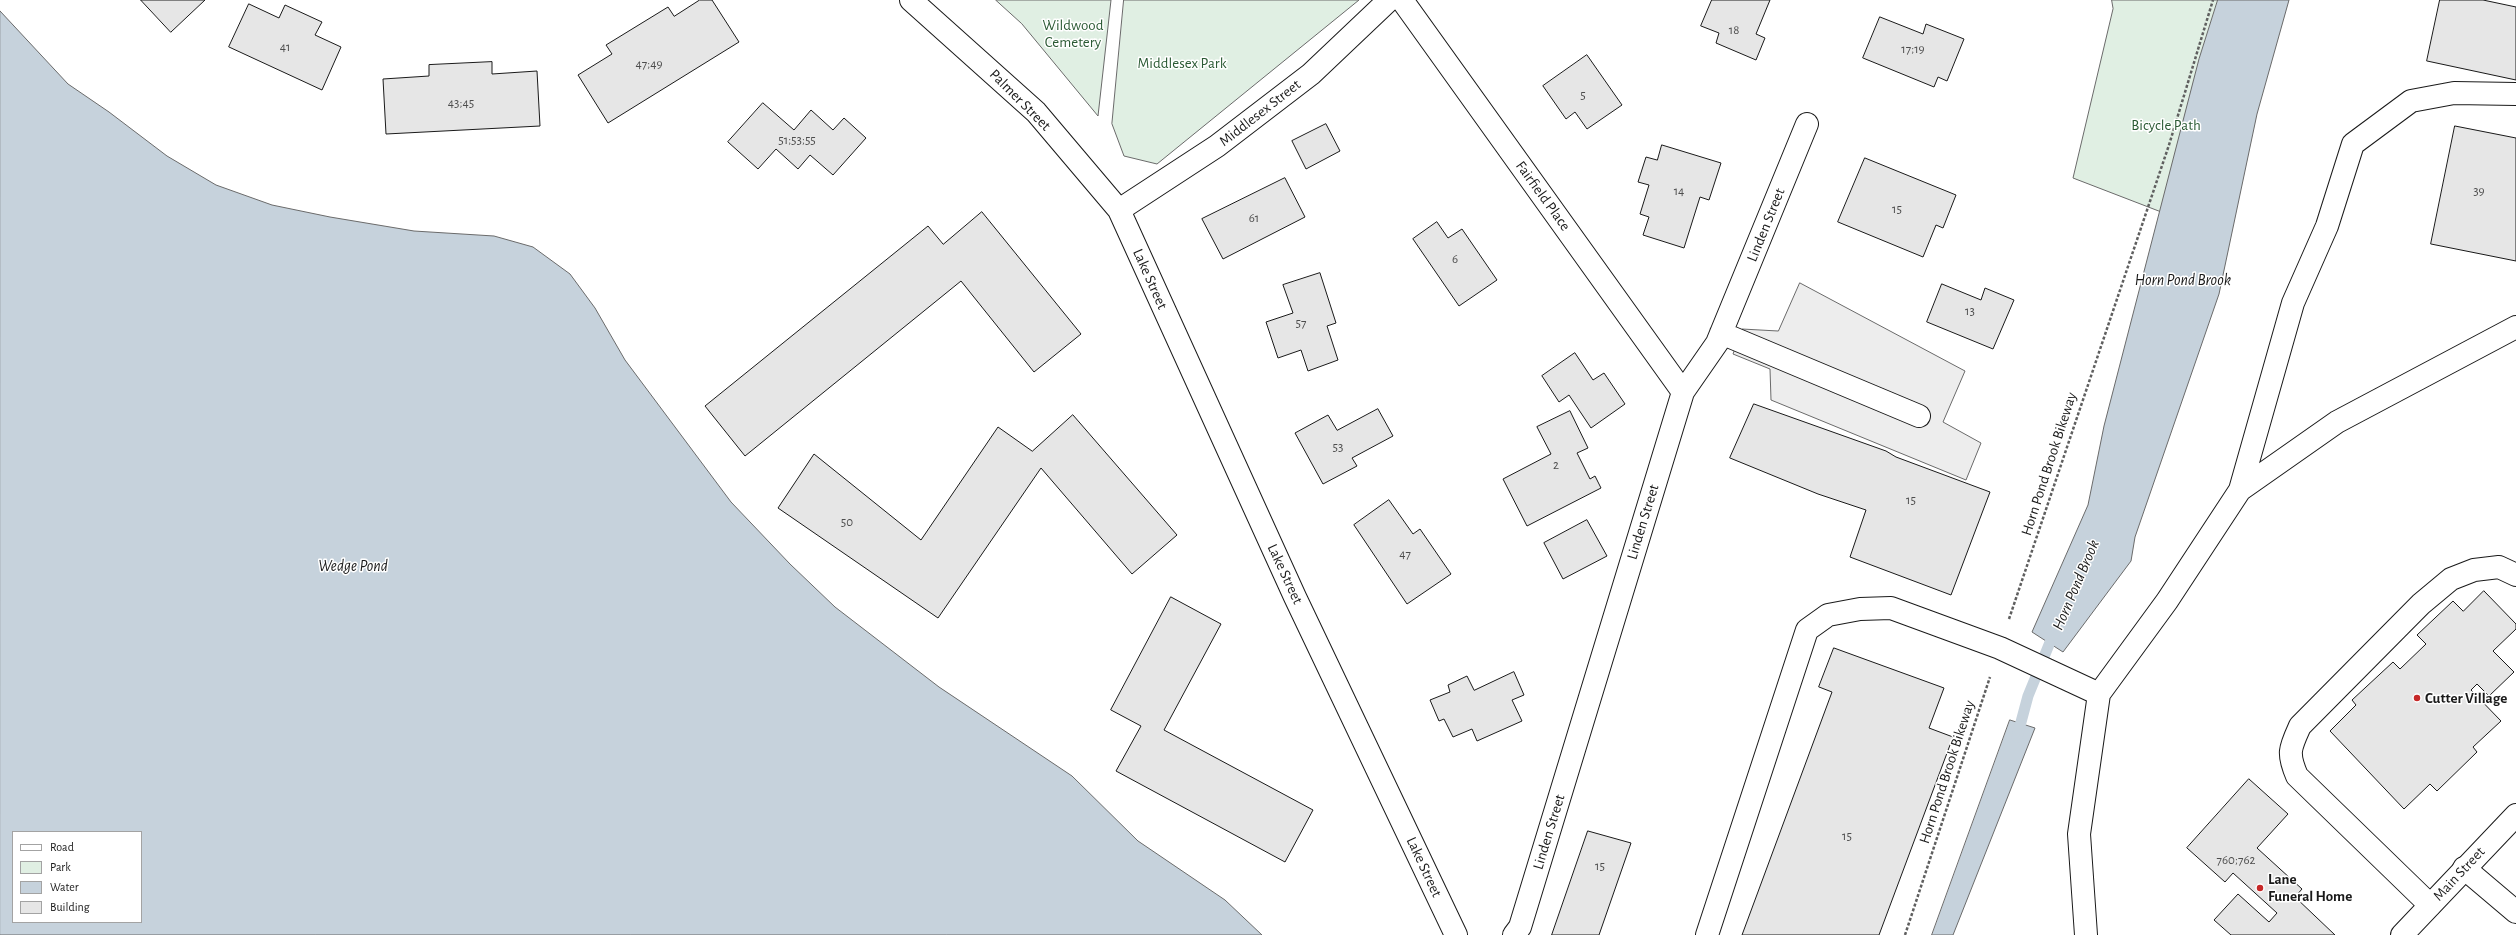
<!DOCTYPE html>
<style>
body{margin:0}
#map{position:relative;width:2516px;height:935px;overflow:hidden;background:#fff;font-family:"Alegreya Sans",sans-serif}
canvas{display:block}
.legend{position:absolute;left:12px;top:831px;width:130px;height:92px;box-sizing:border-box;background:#fff;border:1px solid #a3a3a3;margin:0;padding:5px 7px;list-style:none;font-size:12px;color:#1a1a1a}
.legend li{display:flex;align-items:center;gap:8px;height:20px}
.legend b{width:20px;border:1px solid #a3a3a3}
</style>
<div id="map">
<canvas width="2516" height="935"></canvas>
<ul class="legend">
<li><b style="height:5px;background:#fff"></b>Road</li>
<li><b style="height:11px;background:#e0efe3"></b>Park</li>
<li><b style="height:11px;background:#c6d2dc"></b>Water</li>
<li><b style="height:11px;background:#e6e6e6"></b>Building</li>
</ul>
</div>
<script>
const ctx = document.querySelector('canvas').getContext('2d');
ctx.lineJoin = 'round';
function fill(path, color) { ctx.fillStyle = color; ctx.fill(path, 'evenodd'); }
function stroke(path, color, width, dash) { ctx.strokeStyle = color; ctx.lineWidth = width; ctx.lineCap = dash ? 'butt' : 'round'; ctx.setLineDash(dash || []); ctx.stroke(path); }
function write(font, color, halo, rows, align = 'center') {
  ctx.font = font + ' "Alegreya Sans",sans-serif'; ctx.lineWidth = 3; ctx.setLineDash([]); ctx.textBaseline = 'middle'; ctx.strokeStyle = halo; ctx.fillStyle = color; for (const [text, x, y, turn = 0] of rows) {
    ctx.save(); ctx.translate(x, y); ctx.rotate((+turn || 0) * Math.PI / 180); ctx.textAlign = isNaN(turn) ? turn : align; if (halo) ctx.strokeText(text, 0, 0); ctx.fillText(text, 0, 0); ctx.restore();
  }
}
const green = new Path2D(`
 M 996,0 L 1111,0 L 1098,116 L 1022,24 Z
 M 1124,0 L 1359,0 L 1157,164 L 1124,156 L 1112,124 Z
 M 2112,0 L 2275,0 L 2221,235 L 2073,178 L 2113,9 Z`);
const parking = new Path2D(`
 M 1800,283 L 1965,371 L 1943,422 L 1981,443 L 1966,480 L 1771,400 L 1770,369 L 1733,354 L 1742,329 L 1778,331 Z`);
const water = new Path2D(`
 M 2218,0 L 2289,0 L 2257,114 L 2219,294 L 2135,537 L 2131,561 L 2063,652 L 2032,632 L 2088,505 L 2104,426 L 2199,59 Z
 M 0,11 L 68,84 L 109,112 L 167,156 L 216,185 L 272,205 L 330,217 L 414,231 L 494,236 L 533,247 L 570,274 L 595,308 L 625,360 L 731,502 L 790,564 L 835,607 L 939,687 L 1072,776 L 1138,841 L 1225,900 L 1262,935 L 0,935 ZM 13,832 L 141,832 L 141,922 L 13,922 Z
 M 2010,720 L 2035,728 L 1953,935 L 1932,935 Z`);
const stream = new Path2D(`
 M 2017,737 L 2028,696 L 2055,630`);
const building = new Path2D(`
 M 141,0 L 205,0 L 171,32 Z
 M 700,0 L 712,0 L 739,42 L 608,123 L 578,75 L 612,54 L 606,45 L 668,7 L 674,16 Z
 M 1712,0 L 1770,0 L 1756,34 L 1765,38 L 1756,60 L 1716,43 L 1719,33 L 1701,26 Z
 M 2440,0 L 2483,0 L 2516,7 L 2516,80 L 2427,61 Z
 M 249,4 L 279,18 L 285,5 L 322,22 L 315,35 L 341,47 L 322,90 L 229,47 Z
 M 1880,17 L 1923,34 L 1926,24 L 1964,39 L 1947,81 L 1938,77 L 1934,87 L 1863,58 Z
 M 1587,55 L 1622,105 L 1587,129 L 1575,112 L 1566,119 L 1543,86 Z
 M 492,62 L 492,74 L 537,71 L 540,126 L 386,134 L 383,79 L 429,76 L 429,65 Z
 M 763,103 L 794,130 L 811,110 L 833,130 L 844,118 L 866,138 L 833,175 L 810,155 L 798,169 L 776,149 L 758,169 L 728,142 Z
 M 1326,124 L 1340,151 L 1306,169 L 1292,141 Z
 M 2455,126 L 2516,138 L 2516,261 L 2431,244 Z
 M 1662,145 L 1721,163 L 1709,200 L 1700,197 L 1684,248 L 1643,235 L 1649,217 L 1640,214 L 1649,185 L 1638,182 L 1646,157 L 1657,160 Z
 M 1865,158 L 1956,195 L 1943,228 L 1936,225 L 1923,257 L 1838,222 Z
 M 1285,178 L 1305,217 L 1223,259 L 1202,219 Z
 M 982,212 L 1081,334 L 1034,372 L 961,281 L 745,456 L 705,406 L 928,226 L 943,244 Z
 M 1437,222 L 1448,238 L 1462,229 L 1497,280 L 1459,306 L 1413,239 Z
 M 1320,273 L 1336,323 L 1327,326 L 1338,360 L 1308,371 L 1301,350 L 1278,358 L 1266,322 L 1293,313 L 1283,285 Z
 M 1942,284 L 1981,300 L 1985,288 L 2014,300 L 1993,349 L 1927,322 Z
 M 1575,353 L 1593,380 L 1604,373 L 1625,404 L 1591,428 L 1569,395 L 1559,402 L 1542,376 Z
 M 1754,404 L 1886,451 L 1896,457 L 1990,492 L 1951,595 L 1850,557 L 1866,510 L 1818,494 L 1730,458 Z
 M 1378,409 L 1393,436 L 1352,458 L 1357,466 L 1323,484 L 1295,433 L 1328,415 L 1337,430 Z
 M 1570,411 L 1588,448 L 1577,453 L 1590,479 L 1595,476 L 1601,488 L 1527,526 L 1503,479 L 1551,454 L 1537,427 Z
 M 1073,415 L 1177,535 L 1132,574 L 1041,468 L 938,618 L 778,508 L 814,454 L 921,540 L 998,427 L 1032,451 Z
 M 1389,500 L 1413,534 L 1420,529 L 1451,574 L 1407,604 L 1354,525 Z
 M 1587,520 L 1607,556 L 1563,579 L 1544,543 Z
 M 2484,591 L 2516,624 L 2516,629 L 2493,651 L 2514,672 L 2489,696 L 2477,684 L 2471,690 L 2501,721 L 2473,747 L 2477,752 L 2437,791 L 2430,784 L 2404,809 L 2330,731 L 2356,705 L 2352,700 L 2393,662 L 2400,669 L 2426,644 L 2417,635 L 2453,601 L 2463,611 Z
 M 1171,597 L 1221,624 L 1164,730 L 1313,810 L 1285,862 L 1116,771 L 1141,726 L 1111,710 Z
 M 1834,648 L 1944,688 L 1929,728 L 1953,737 L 1879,935 L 1742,935 L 1832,692 L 1819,687 Z
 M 1514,672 L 1524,695 L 1512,700 L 1522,721 L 1477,741 L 1472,729 L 1453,737 L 1444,719 L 1439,721 L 1430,700 L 1450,692 L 1448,685 L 1467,676 L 1474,690 Z
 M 2249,779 L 2288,814 L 2257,848 L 2302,889 L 2295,897 L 2335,935 L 2231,935 L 2214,920 L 2238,894 L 2269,922 L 2277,913 L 2233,873 L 2225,882 L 2187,848 Z
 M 1588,831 L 1631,843 L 1599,935 L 1552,935 Z`);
const path = new Path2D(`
 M 2009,619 L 2169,145 L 2213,0
 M 1905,935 L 1990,677`);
const minor = new Path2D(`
 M 911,0 L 1036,112 L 1119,210 L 1295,597 L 1456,935
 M 1402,0 L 1683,392
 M 1119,210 L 1217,146 L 1311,74 L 1389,0
 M 1721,333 L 1919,416
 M 2240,490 L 2337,422 L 2516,327
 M 2464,868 L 2516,912
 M 2430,905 L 2297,776 C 2287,753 2290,748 2300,726 L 2421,604 L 2451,579 L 2474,570 L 2499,567 L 2516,575
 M 1514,935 L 1520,927 L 1683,392 L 1717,343 L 1807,124
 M 1707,935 L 1807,630 L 1828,615 L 1860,609 L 1891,608 L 2000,648 L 2099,694
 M 2086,935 L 2079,834 L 2099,694 L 2167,601 L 2240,490 L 2293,303 L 2327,226 L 2353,144 L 2411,101 L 2454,93 L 2516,94`);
const major = new Path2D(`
 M 2402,935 L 2516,815`);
const markers = [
 [2417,698,4,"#c62828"],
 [2260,888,4,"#c62828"]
];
const numberNames = [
 ["18",1734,30],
 ["41",285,47],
 ["17;19",1913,49],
 ["47;49",649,64],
 ["5",1583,95],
 ["43;45",461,103],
 ["51;53;55",797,140],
 ["14",1679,191],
 ["39",2479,191],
 ["15",1897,209],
 ["61",1254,218],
 ["6",1455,259],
 ["13",1970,311],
 ["57",1301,323],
 ["53",1338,447],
 ["2",1556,465],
 ["15",1911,500],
 ["50",847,522],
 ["47",1405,554],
 ["15",1847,836],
 ["760;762",2236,860],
 ["15",1600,866]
];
const parkNames = [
 ["Wildwood",1073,25],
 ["Cemetery",1073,42],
 ["Middlesex Park",1182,63],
 ["Bicycle Path",2166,125]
];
const streetNames = [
 ["Palmer Street",1020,100,45],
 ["Middlesex Street",1260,113,-38],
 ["Fairfield Place",1543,196,54],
 ["Linden Street",1766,225,-68],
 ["Lake Street",1150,279,66],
 ["Horn Pond Brook Bikeway",2049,464,-72],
 ["Linden Street",1643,522,-73],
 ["Lake Street",1285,574,65],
 ["Horn Pond Brook Bikeway",1947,772,-72],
 ["Linden Street",1549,832,-73],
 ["Lake Street",1424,867,65],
 ["Main Street",2459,874,-47]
];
const poiNames = [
 ["Cutter Village",2425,698],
 ["Lane",2268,879],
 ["Funeral Home",2268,896]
];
const waterNames = [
 ["Horn Pond Brook",2183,280],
 ["Wedge Pond",353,566],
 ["Horn Pond Brook",2076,585,-67]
];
fill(green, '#e0efe3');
stroke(green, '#6a6a6a', 1);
fill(parking, '#ededed');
stroke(parking, '#6a6a6a', 1);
fill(water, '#c6d2dc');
stroke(water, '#6a6a6a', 1);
stroke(stream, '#c6d2dc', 11);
fill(building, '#e6e6e6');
stroke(building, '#1a1a1a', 1);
stroke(minor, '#1a1a1a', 24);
stroke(major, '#1a1a1a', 24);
stroke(path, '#5f5f5f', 2.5, [3, 2]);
stroke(minor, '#fff', 22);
stroke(major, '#fff', 22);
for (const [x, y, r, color] of markers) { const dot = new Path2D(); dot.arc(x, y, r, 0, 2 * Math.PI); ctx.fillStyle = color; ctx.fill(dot); stroke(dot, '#fff', 1.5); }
write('13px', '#4d4d4d', null, numberNames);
write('15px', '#2b5a34', '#fff', parkNames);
write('15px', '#1a1a1a', '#fff', streetNames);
write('bold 15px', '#1a1a1a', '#fff', poiNames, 'left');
write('italic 16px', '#1a1a1a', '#fff', waterNames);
</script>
